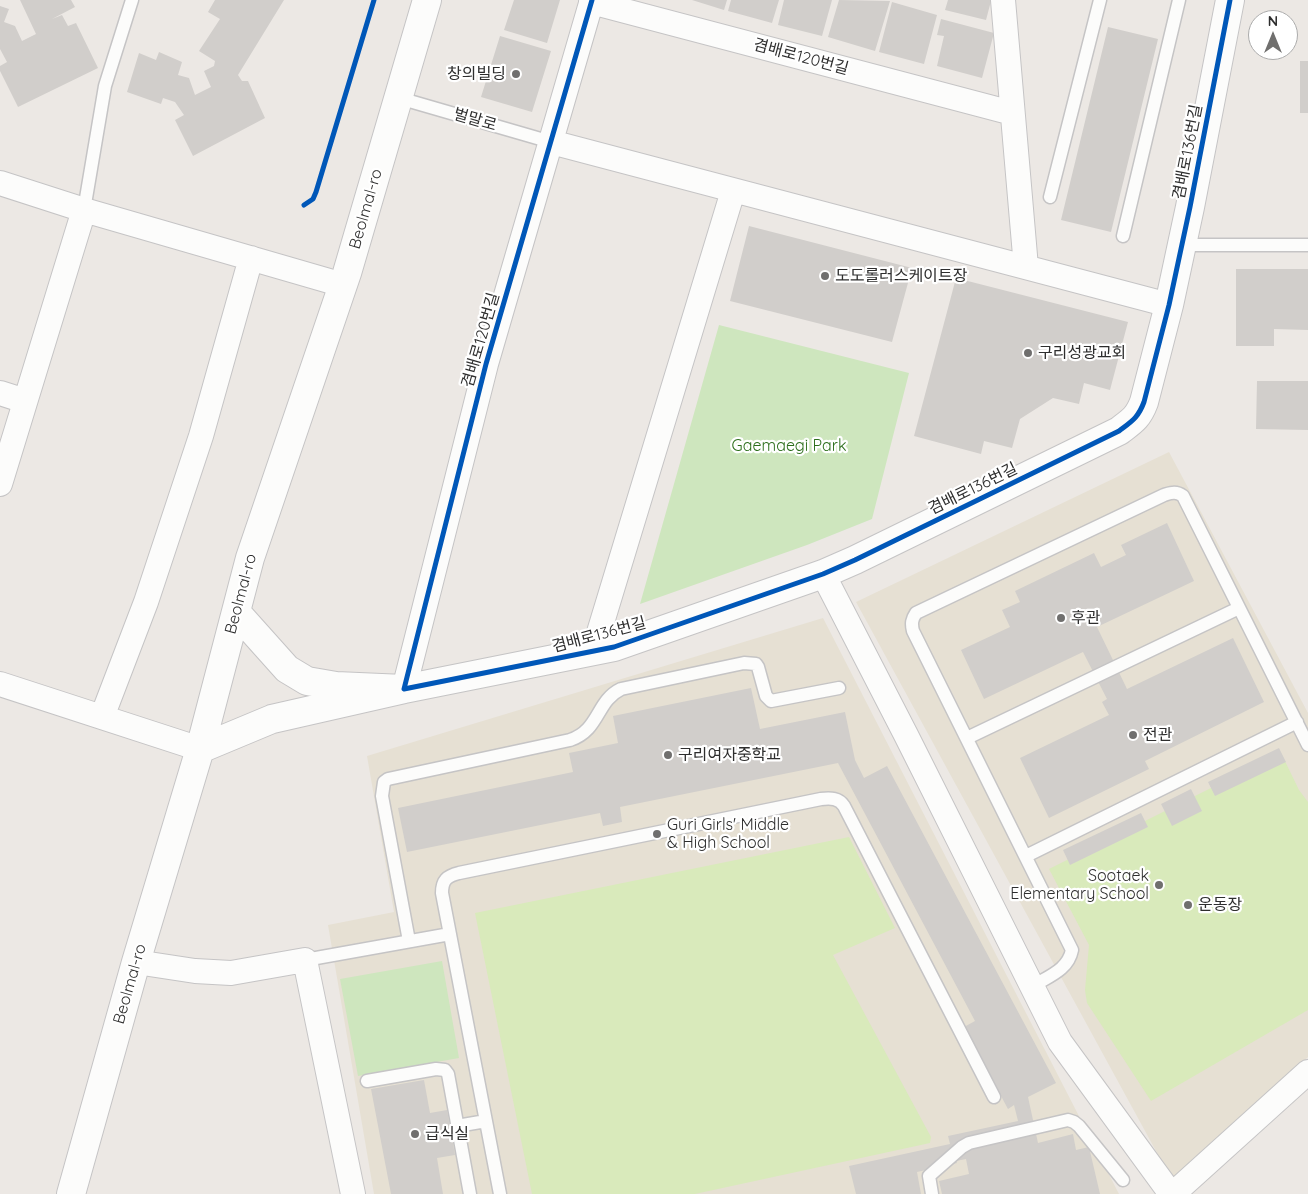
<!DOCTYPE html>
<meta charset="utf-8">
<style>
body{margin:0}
#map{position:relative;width:1308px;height:1194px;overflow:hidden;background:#ece8e4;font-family:Quicksand,sans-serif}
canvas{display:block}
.north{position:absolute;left:1248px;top:10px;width:50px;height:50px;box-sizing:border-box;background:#fff;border:1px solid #ababab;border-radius:50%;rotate:0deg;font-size:14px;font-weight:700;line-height:20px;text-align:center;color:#2e2e2e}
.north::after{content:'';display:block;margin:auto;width:18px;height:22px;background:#706f6e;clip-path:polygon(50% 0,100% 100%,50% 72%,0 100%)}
</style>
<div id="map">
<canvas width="1308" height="1194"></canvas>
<div class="north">N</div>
</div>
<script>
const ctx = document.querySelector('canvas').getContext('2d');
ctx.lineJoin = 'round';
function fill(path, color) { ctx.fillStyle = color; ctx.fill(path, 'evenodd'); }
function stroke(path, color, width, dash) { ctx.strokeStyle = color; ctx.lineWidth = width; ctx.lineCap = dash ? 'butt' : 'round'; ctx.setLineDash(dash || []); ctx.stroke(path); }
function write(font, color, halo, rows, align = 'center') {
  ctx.font = font + ' Quicksand,"Noto Sans KR",sans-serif'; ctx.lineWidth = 4.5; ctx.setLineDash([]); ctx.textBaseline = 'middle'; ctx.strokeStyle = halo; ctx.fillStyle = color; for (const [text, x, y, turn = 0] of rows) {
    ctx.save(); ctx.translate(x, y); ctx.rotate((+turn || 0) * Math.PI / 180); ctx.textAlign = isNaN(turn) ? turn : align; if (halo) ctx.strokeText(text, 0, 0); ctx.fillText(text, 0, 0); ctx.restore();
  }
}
const education = new Path2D(`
 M 1169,452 L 1308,713 L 1308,1057 L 1174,1184 L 856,602 Z
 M 823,618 L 1119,1194 L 374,1194 L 328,925 L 394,912 L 367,756 Z`);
const green = new Path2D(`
 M 719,325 L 909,373 L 872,519 L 807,545 L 640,604 Z
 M 442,961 L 459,1058 L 358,1076 L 340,979 Z`);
const pitch = new Path2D(`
 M 1281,753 L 1299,790 L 1308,802 L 1308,1010 L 1151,1101 L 1087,1003 L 1085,990 L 1089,945 L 1049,869 Z
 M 849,837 L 895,928 L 833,955 L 931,1137 L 930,1143 L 695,1194 L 532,1194 L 475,913 Z`);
const building = new Path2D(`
 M 20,0 L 71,0 L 75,7 L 52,19 L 62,15 L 68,26 L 76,23 L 98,68 L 18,107 L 0,71 L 0,66 L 7,62 L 0,49 L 0,6 L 9,9 L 4,22 L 15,26 L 22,41 L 36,34 Z
 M 215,0 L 284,0 L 238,75 L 242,81 L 248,81 L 265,118 L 193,156 L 175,120 L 184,115 L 175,102 L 163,98 L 161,104 L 127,92 L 139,53 L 156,60 L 159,52 L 182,62 L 178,75 L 189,78 L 195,95 L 211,87 L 204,71 L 214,66 L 215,61 L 199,51 L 220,19 L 208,12 Z
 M 514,0 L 560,0 L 547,43 L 504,30 Z
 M 692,0 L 727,0 L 724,10 Z
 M 731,0 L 779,0 L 772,23 L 728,11 Z
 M 784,0 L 832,0 L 822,36 L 778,25 Z
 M 839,0 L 890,1 L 875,51 L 828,37 Z
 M 948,0 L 991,0 L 991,1 L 986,20 L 945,10 Z
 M 892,2 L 937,15 L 924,64 L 879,52 Z
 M 941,19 L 994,33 L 982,78 L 937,66 L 944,36 L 937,35 Z
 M 1108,27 L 1158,39 L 1111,232 L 1061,220 Z
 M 500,36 L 551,51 L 532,112 L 481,97 Z
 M 1300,61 L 1308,61 L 1308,113 L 1300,113 Z
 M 749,226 L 912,268 L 892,342 L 730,301 Z
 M 1236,269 L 1308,269 L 1308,330 L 1274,329 L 1274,346 L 1236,346 Z
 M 956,278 L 1128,322 L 1110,390 L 1084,383 L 1079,404 L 1053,398 L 1020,419 L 1012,448 L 984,441 L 981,454 L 914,436 Z
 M 1257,381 L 1308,381 L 1308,430 L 1256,429 Z
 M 1167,523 L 1194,581 L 1097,627 L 1127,689 L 1233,638 L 1264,702 L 1145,761 L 1149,769 L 1049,818 L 1020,758 L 1109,715 L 1102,702 L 1107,699 L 1083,652 L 984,699 L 961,650 L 1010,627 L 1002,610 L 1020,602 L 1015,591 L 1094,553 L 1101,567 L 1126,555 L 1121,545 Z
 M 751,688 L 760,729 L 845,712 L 855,760 L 864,778 L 887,766 L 1056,1083 L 1028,1097 L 1038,1143 L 1073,1134 L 1076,1150 L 1089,1147 L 1100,1194 L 942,1194 L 939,1181 L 969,1174 L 966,1159 L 956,1161 L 957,1163 L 917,1172 L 921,1194 L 856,1194 L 849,1166 L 950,1144 L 948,1136 L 1018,1121 L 1014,1105 L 1008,1109 L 964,1027 L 975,1021 L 838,763 L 620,807 L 622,822 L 603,826 L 600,813 L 407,852 L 398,808 L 573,772 L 569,753 L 618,743 L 613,716 Z
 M 1279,748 L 1286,762 L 1215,796 L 1208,782 Z
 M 1191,789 L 1202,811 L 1172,826 L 1161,804 Z
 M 1141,813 L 1148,827 L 1070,865 L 1063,850 Z
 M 424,1080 L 430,1113 L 447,1110 L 455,1155 L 437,1158 L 443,1194 L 391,1194 L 371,1089 Z`);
const service = new Path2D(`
 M 399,98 L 551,142
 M 1050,197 L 1100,0
 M 84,210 L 105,86 L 132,0
 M 1123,236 L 1179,0
 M 1182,245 L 1308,245
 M 967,738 L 1239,608
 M 1026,856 L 1297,722
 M 409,941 L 382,796 L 384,782 L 388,779 L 570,740 C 600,730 596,701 621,689 L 744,663 L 756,664 L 758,667 L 766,696 L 771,701 L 839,688
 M 305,960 L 450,934
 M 1033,986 C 1049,976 1068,970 1072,950 L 913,631 C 911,623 912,619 916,613 L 1164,495 C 1171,493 1176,491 1183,496 L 1308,745
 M 367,1081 L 436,1069 L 445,1070 L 448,1074 L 470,1194
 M 457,1126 L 486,1121
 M 500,1194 L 442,893 C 442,880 447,876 459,873 L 821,799 C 831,798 839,798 844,806 L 994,1097
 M 932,1194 L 929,1176 L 962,1147 L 969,1143 L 1068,1120 L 1074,1122 L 1079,1126 L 1123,1180`);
const minor = new Path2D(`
 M 1003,0 L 1026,267
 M 591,2 L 1012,113
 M 551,142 L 1169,305
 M 0,183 L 84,210 L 343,285
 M 0,393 L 25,401
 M 0,484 L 84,210
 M 823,574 L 906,735 L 1060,1042 L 1171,1194
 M 593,652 L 733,191
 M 0,684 L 200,749
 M 404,689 L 486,364 L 592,0
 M 102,717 L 146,602 L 201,436 L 251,258
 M 136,962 L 195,971 L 231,973 L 305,960 L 353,1194
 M 1173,1194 L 1308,1072`);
const tertiary = new Path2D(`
 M 404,689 L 614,647 L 823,574 L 855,560 L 1119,431 C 1132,421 1138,418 1144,402 L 1169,305 L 1190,207 L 1230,0
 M 200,749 L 272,719 L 404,689 L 336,686 L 307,681 L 287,669 L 236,612
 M 71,1194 L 136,962 L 200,749 L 250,558 L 347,273 L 427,0`);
const cycleway = new Path2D(`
 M 592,0 L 486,364 L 404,689 L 614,647 L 823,574 L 855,560 L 1119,431 C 1132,421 1138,418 1144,402 L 1169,305 L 1190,207 L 1230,0
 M 304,205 L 313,199 L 316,192 L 374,0`);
const markers = [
 [516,74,5,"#706f6e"],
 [825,276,5,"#706f6e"],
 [1028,353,5,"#706f6e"],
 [1061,618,5,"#706f6e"],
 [1133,735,5,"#706f6e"],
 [668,755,5,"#706f6e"],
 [657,834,5,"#706f6e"],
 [1159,885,5,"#706f6e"],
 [1188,905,5,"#706f6e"],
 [415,1134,5,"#706f6e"]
];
const streetNames = [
 ["겸배로120번길",801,57,15],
 ["벌말로",475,120,16],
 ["겸배로136번길",1188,152,-79],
 ["Beolmal-ro",366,209,-74],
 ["겸배로120번길",481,340,-74],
 ["겸배로136번길",973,489,-26],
 ["Beolmal-ro",241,594,-75],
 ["겸배로136번길",599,635,-15],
 ["Beolmal-ro",130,984,-74]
];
const poiNames = [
 ["창의빌딩",506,74,"right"],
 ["도도롤러스케이트장",835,276],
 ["구리성광교회",1038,353],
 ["후관",1071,618],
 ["전관",1143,735],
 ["구리여자중학교",678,755],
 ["Guri Girls' Middle",667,825],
 ["& High School",667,843],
 ["Sootaek",1149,876,"right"],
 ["Elementary School",1149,894,"right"],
 ["운동장",1198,905],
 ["급식실",425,1134]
];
const parkNames = [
 ["Gaemaegi Park",789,446]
];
fill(education, '#e6e0d3');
fill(green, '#cee6be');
fill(pitch, '#d9eabb');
fill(building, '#d1cecb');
stroke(service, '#c5c4c5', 15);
stroke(minor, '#c5c4c5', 26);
stroke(tertiary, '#c5c4c5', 30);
stroke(service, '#fcfcfb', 12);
stroke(minor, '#fcfcfb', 24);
stroke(tertiary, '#fcfcfb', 28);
stroke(cycleway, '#0057b8', 5);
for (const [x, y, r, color] of markers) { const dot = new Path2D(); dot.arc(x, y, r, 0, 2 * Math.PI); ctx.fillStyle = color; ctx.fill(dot); stroke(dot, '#fff', 2); }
write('16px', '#2e2e2e', '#fff', streetNames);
write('16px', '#2e2e2e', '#fff', poiNames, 'left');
write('16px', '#2c6e1b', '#fff', parkNames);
</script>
